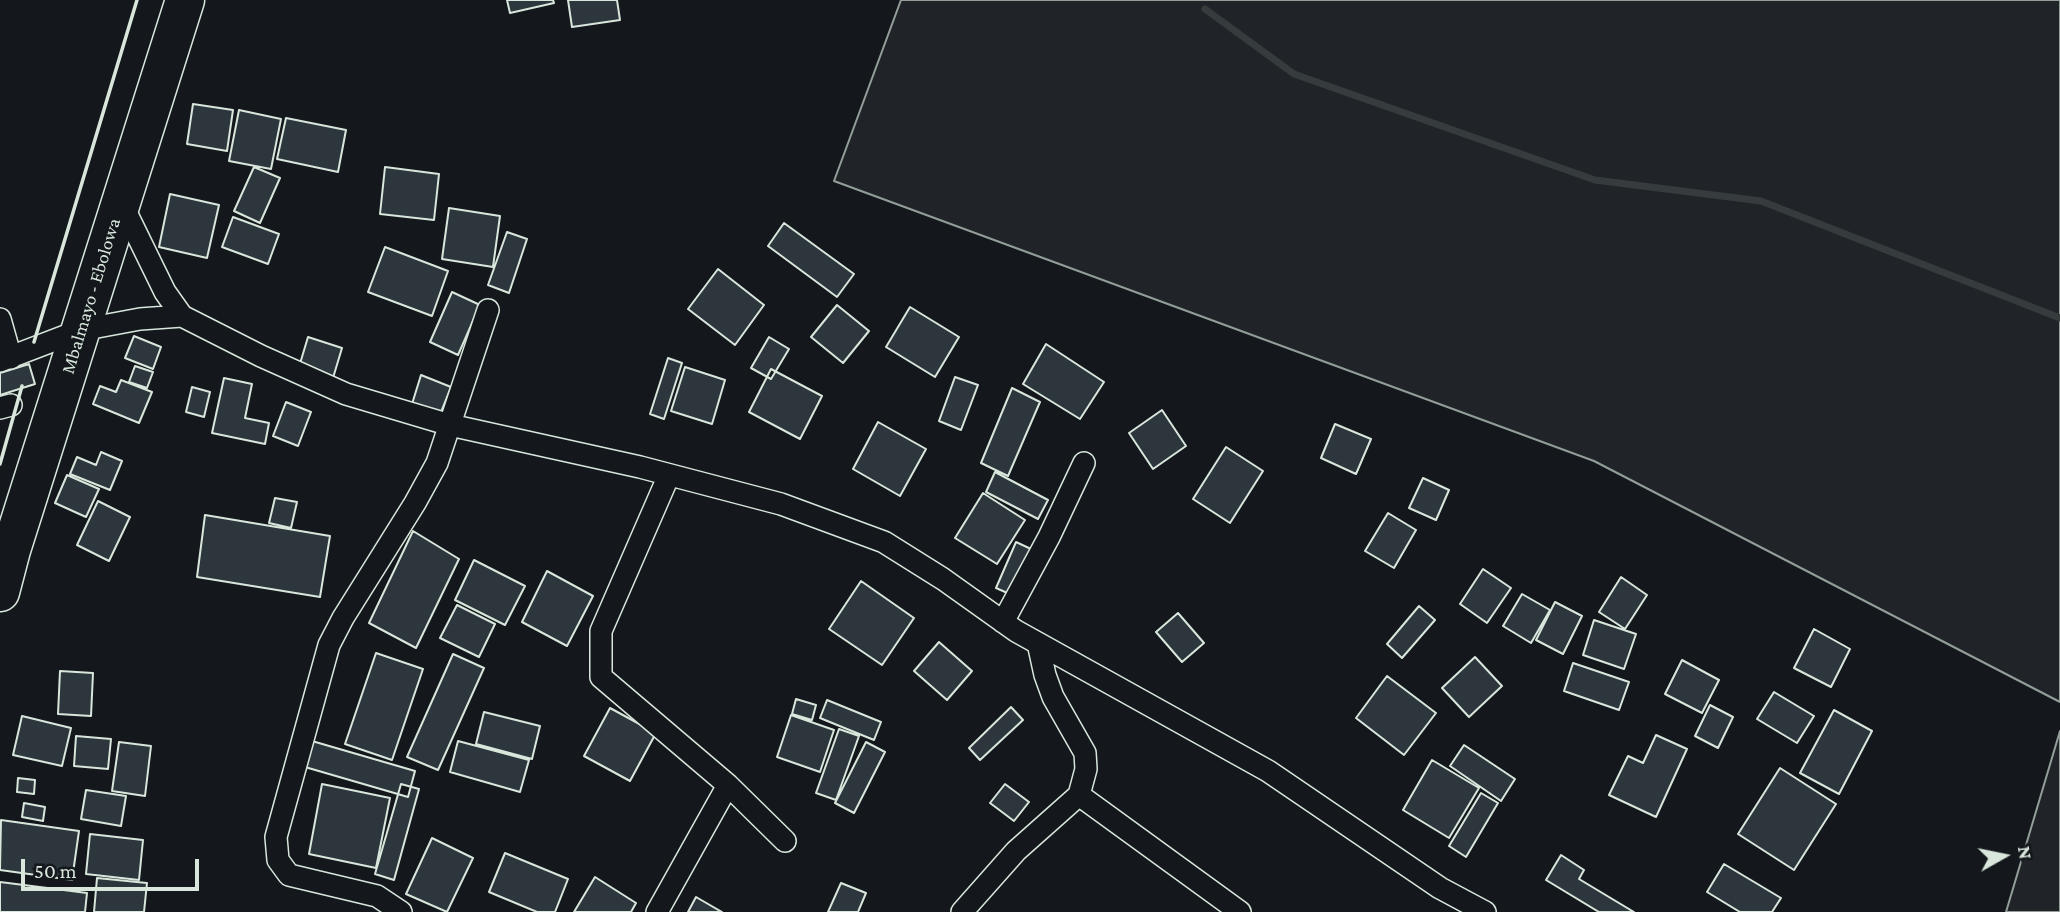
<!DOCTYPE html>
<style>
body{margin:0}
#map{position:relative;width:2060px;height:912px;overflow:hidden;background:#14181c;font-family:"Crimson Pro",serif}
canvas{display:block}
.north{position:absolute;left:1969px;top:821px;width:70px;height:70px;-webkit-text-stroke:5px #14181c;paint-order:stroke;rotate:81deg;font-size:19px;font-weight:700;line-height:28px;text-align:center;color:#d8e6dc}
.north::after{content:'';display:block;margin:auto;width:24px;height:32px;background:#d8e6dc;clip-path:polygon(50% 0,100% 100%,50% 72%,0 100%)}
.scale{position:absolute;left:21px;top:859px;width:178px;height:32px;box-sizing:border-box;border:4px solid #d8e6dc;border-top:0;padding-left:9px;font-size:21px;line-height:24px;white-space:nowrap;color:#d8e6dc;-webkit-text-stroke:5px #14181c;paint-order:stroke}
</style>
<div id="map">
<canvas width="2060" height="912"></canvas>
<div class="north">N</div>
<div class="scale">50 m</div>
</div>
<script>
const ctx = document.querySelector('canvas').getContext('2d');
ctx.lineJoin = 'round';
function fill(path, color) { ctx.fillStyle = color; ctx.fill(path, 'evenodd'); }
function stroke(path, color, width, dash) { ctx.strokeStyle = color; ctx.lineWidth = width; ctx.lineCap = dash ? 'butt' : 'round'; ctx.setLineDash(dash || []); ctx.stroke(path); }
function write(font, color, halo, rows, align = 'center') {
  ctx.font = font + ' "Crimson Pro",serif'; ctx.lineWidth = 5; ctx.setLineDash([]); ctx.textBaseline = 'middle'; ctx.strokeStyle = halo; ctx.fillStyle = color; for (const [text, x, y, turn = 0] of rows) {
    ctx.save(); ctx.translate(x, y); ctx.rotate((+turn || 0) * Math.PI / 180); ctx.textAlign = isNaN(turn) ? turn : align; if (halo) ctx.strokeText(text, 0, 0); ctx.fillText(text, 0, 0); ctx.restore();
  }
}
const green = new Path2D(`
 M 901,0 L 2060,0 L 2060,702 L 1594,461 L 834,181 Z
 M 2060,731 L 2060,912 L 2006,912 Z`);
const stream = new Path2D(`
 M 1205,9 L 1294,74 L 1595,180 L 1761,201 L 2060,318`);
const building = new Path2D(`
 M 507,0 L 553,0 L 554,3 L 510,13 Z
 M 568,0 L 617,0 L 620,20 L 572,27 Z
 M 193,104 L 233,110 L 227,151 L 187,144 Z
 M 239,110 L 281,119 L 271,169 L 229,161 Z
 M 286,118 L 346,130 L 338,172 L 277,159 Z
 M 254,167 L 280,178 L 260,223 L 234,211 Z
 M 385,167 L 439,174 L 434,220 L 380,214 Z
 M 170,194 L 219,205 L 207,258 L 159,247 Z
 M 449,208 L 500,216 L 493,267 L 442,259 Z
 M 233,217 L 279,234 L 268,264 L 222,247 Z
 M 784,223 L 854,274 L 837,297 L 768,246 Z
 M 507,232 L 527,239 L 509,293 L 488,285 Z
 M 385,247 L 448,271 L 432,316 L 368,292 Z
 M 718,269 L 764,305 L 735,345 L 688,309 Z
 M 452,292 L 480,305 L 458,355 L 430,342 Z
 M 837,305 L 869,331 L 843,363 L 811,337 Z
 M 910,307 L 959,337 L 935,377 L 886,347 Z
 M 134,336 L 161,347 L 153,369 L 125,358 Z
 M 308,337 L 342,348 L 333,378 L 299,367 Z
 M 769,337 L 789,349 L 771,379 L 751,368 Z
 M 1046,344 L 1104,382 L 1080,419 L 1023,384 Z
 M 668,358 L 682,363 L 664,419 L 650,414 Z
 M 29,364 L 35,384 L 0,395 L 0,373 Z
 M 135,366 L 153,372 L 147,388 L 129,382 Z
 M 685,367 L 725,380 L 712,424 L 671,411 Z
 M 771,369 L 822,396 L 800,439 L 749,412 Z
 M 421,375 L 451,387 L 441,412 L 412,404 Z
 M 955,377 L 978,385 L 961,430 L 939,421 Z
 M 224,378 L 252,384 L 245,418 L 269,423 L 265,444 L 212,433 Z
 M 121,380 L 152,392 L 139,423 L 93,404 L 100,386 L 116,392 Z
 M 192,387 L 210,392 L 204,417 L 186,412 Z
 M 1012,388 L 1040,402 L 1008,476 L 981,463 Z
 M 286,402 L 311,412 L 298,446 L 273,436 Z
 M 1162,410 L 1186,446 L 1153,469 L 1129,433 Z
 M 878,422 L 926,449 L 900,496 L 853,469 Z
 M 1335,424 L 1371,439 L 1356,474 L 1321,458 Z
 M 1226,447 L 1263,471 L 1230,523 L 1193,499 Z
 M 101,452 L 122,461 L 110,490 L 70,474 L 77,457 L 96,465 Z
 M 995,472 L 1048,500 L 1038,519 L 986,492 Z
 M 67,475 L 99,489 L 86,517 L 55,503 Z
 M 1423,478 L 1449,490 L 1436,520 L 1409,508 Z
 M 983,493 L 1025,520 L 997,564 L 955,538 Z
 M 275,498 L 297,502 L 291,528 L 269,523 Z
 M 98,501 L 130,517 L 109,561 L 77,545 Z
 M 1388,513 L 1416,530 L 1394,568 L 1365,551 Z
 M 205,515 L 330,536 L 320,597 L 197,577 Z
 M 413,531 L 459,559 L 416,648 L 369,623 Z
 M 1016,542 L 1031,549 L 1012,595 L 996,588 Z
 M 474,560 L 525,586 L 505,625 L 455,600 Z
 M 1483,569 L 1511,588 L 1487,623 L 1460,604 Z
 M 547,571 L 593,596 L 567,646 L 522,622 Z
 M 1621,577 L 1647,595 L 1625,629 L 1599,612 Z
 M 861,581 L 914,618 L 882,665 L 829,629 Z
 M 1522,594 L 1550,610 L 1531,643 L 1503,626 Z
 M 1555,602 L 1582,616 L 1563,654 L 1536,640 Z
 M 457,605 L 495,624 L 479,657 L 440,638 Z
 M 1419,606 L 1435,620 L 1402,658 L 1387,644 Z
 M 1178,613 L 1204,643 L 1182,662 L 1156,632 Z
 M 1594,620 L 1636,634 L 1624,669 L 1583,655 Z
 M 1814,629 L 1850,649 L 1831,687 L 1794,668 Z
 M 939,642 L 972,671 L 947,700 L 914,671 Z
 M 376,653 L 423,669 L 392,760 L 345,744 Z
 M 453,654 L 484,668 L 438,770 L 407,757 Z
 M 1475,657 L 1502,686 L 1469,717 L 1442,688 Z
 M 1682,660 L 1719,680 L 1702,713 L 1665,694 Z
 M 1573,663 L 1629,682 L 1619,710 L 1564,691 Z
 M 60,671 L 93,673 L 91,716 L 58,714 Z
 M 1387,676 L 1436,713 L 1404,755 L 1356,718 Z
 M 1774,692 L 1814,716 L 1797,743 L 1757,719 Z
 M 796,699 L 816,705 L 812,720 L 792,714 Z
 M 827,700 L 881,722 L 874,740 L 820,718 Z
 M 1710,705 L 1733,717 L 1718,748 L 1695,736 Z
 M 1011,707 L 1023,720 L 980,760 L 969,748 Z
 M 610,708 L 656,733 L 630,781 L 584,756 Z
 M 1834,710 L 1872,731 L 1839,794 L 1800,773 Z
 M 484,712 L 540,726 L 532,759 L 476,744 Z
 M 791,715 L 834,730 L 820,772 L 777,757 Z
 M 22,716 L 71,728 L 62,766 L 13,755 Z
 M 839,729 L 859,736 L 836,800 L 816,793 Z
 M 1656,735 L 1687,749 L 1656,817 L 1609,795 L 1628,756 L 1643,763 Z
 M 76,736 L 111,739 L 108,769 L 74,766 Z
 M 312,741 L 415,771 L 408,797 L 305,767 Z
 M 458,741 L 529,760 L 520,792 L 450,772 Z
 M 119,742 L 151,746 L 145,796 L 112,791 Z
 M 866,742 L 885,752 L 854,813 L 835,803 Z
 M 1464,745 L 1515,779 L 1501,801 L 1450,766 Z
 M 1432,760 L 1479,788 L 1449,838 L 1403,810 Z
 M 1780,768 L 1836,804 L 1794,870 L 1738,834 Z
 M 18,778 L 35,780 L 34,794 L 17,792 Z
 M 322,784 L 390,798 L 376,868 L 309,854 Z
 M 401,784 L 419,789 L 394,880 L 375,874 Z
 M 1005,784 L 1029,802 L 1014,821 L 990,803 Z
 M 86,790 L 126,796 L 121,826 L 81,819 Z
 M 1481,793 L 1498,803 L 1466,857 L 1449,846 Z
 M 24,803 L 45,807 L 43,821 L 22,817 Z
 M 1,820 L 79,831 L 72,880 L 0,870 Z
 M 90,834 L 143,840 L 139,880 L 86,874 Z
 M 432,838 L 473,858 L 447,912 L 406,894 Z
 M 505,853 L 568,879 L 555,912 L 537,912 L 489,892 Z
 M 1561,855 L 1584,870 L 1579,879 L 1634,912 L 1599,912 L 1546,880 Z
 M 1724,864 L 1781,898 L 1772,912 L 1740,912 L 1707,892 Z
 M 595,877 L 636,903 L 631,912 L 574,912 Z
 M 97,878 L 147,883 L 144,912 L 94,912 Z
 M 0,882 L 87,893 L 85,912 L 0,912 Z
 M 841,883 L 866,893 L 858,912 L 828,912 Z
 M 696,897 L 722,912 L 688,912 Z`);
const street = new Path2D(`
 M 121,202 L 165,292 L 182,316 L 261,356 L 346,394 L 450,425 L 640,467 L 781,504 L 884,542 L 943,579 L 1016,631 L 1268,771 L 1440,888 L 1485,912
 M 0,319 L 11,358
 M 0,361 L 81,330 L 140,319 L 182,316
 M 0,408 L 11,405
 M 669,475 L 601,631 L 601,677 L 728,785 L 785,841
 M 1003,622 L 1049,537 L 1084,463
 M 1079,795 L 1240,912
 M 401,912 L 377,896 L 289,875 L 278,860 L 276,837 L 329,645 L 343,618 L 415,503 L 437,463 L 488,310
 M 657,912 L 728,785
 M 962,912 L 1016,851 L 1079,795 L 1086,769 L 1085,753 L 1053,697 L 1045,675 L 1038,643`);
const highway = new Path2D(`
 M 0,592 L 11,550 L 185,0`);
const wall = new Path2D(`
 M 34,342 L 137,0
 M 0,464 L 22,386`);
const streetNames = [
 ["Mbalmayo - Ebolowa",91,296,-73]
];
fill(green, '#202428');
stroke(green, '#939e99', 2);
stroke(stream, '#363b3e', 7);
fill(building, '#2c363c');
stroke(building, '#d8e6dc', 2);
stroke(street, '#d8e6dc', 24);
stroke(highway, '#d8e6dc', 41);
stroke(street, '#14181c', 21);
stroke(highway, '#14181c', 38);
stroke(wall, '#d8e6dc', 3.5);
write('19px', '#d8e6dc', '#14181c', streetNames);
</script>
